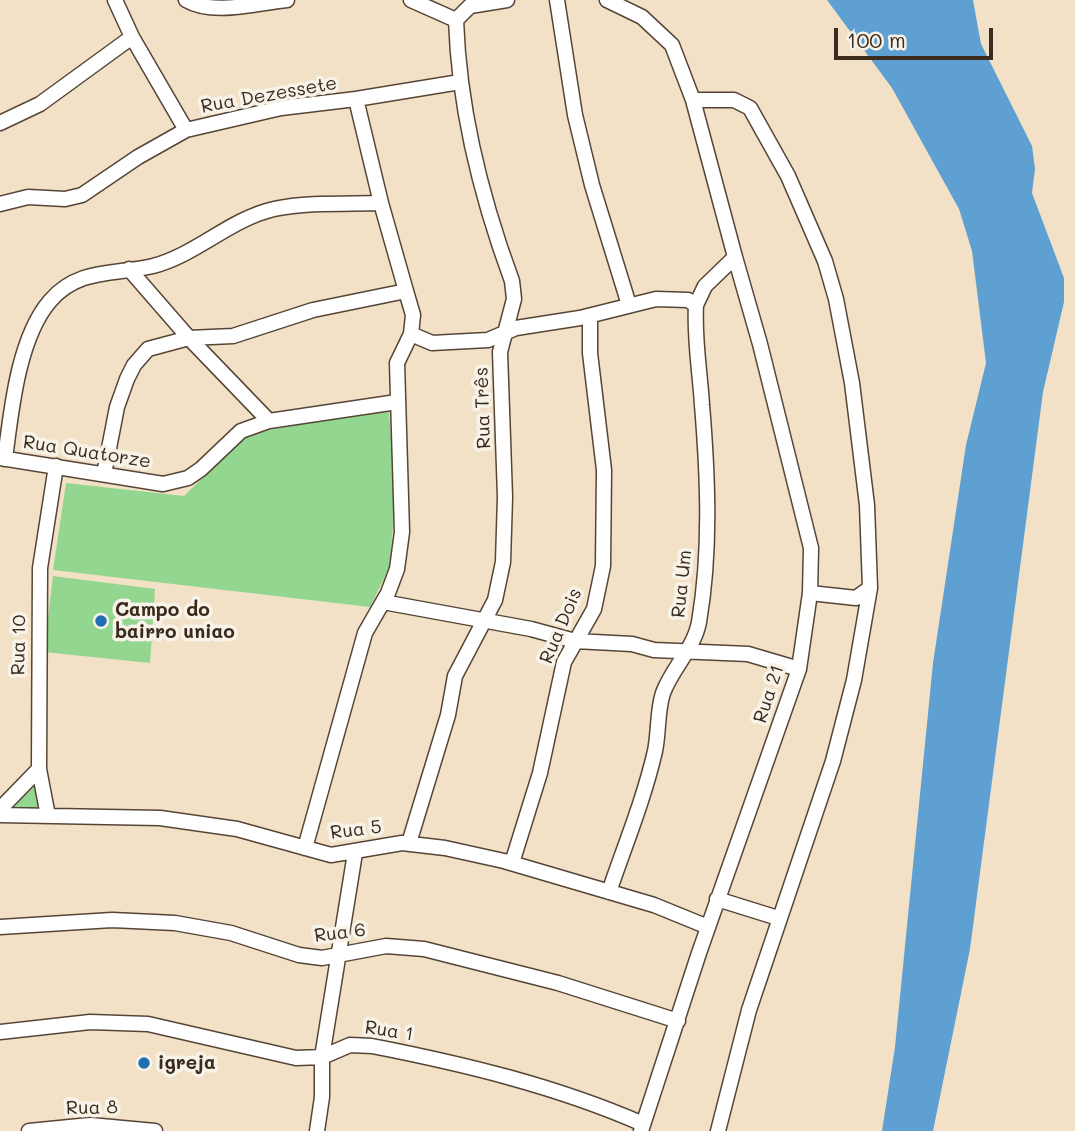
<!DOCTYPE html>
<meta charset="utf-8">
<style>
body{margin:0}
#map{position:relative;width:1075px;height:1131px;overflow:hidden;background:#f2e1c6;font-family:Mali,sans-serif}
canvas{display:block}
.scale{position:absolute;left:834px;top:28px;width:159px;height:32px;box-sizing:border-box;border:4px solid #3b2a1e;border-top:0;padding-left:9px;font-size:21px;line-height:24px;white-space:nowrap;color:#3b2a1e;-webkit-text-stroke:5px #f7f3e8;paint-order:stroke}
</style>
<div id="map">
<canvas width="1075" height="1131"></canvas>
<div class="scale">100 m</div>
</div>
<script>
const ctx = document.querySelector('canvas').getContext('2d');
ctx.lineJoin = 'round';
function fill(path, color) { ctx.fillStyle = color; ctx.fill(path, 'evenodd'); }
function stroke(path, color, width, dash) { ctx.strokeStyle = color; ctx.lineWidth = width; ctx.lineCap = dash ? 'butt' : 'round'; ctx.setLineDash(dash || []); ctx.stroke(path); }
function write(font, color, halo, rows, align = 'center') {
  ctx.font = font + ' Mali,sans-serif'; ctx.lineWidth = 7; ctx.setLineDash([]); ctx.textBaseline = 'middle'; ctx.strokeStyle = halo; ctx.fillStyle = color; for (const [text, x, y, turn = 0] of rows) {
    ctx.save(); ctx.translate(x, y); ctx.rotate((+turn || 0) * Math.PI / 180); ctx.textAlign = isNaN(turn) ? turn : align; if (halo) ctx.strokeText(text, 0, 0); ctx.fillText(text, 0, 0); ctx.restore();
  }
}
const green = new Path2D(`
 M 389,412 L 396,498 L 389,568 L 370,607 L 53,570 L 66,483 L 184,496 L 244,437 L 312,419 Z
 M 53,576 L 155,589 L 150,663 L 44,652 Z
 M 36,774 L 45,814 L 1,812 Z`);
const water = new Path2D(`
 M 827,0 L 973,0 L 981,44 L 1032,146 L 1035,169 L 1032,193 L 1064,278 L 1064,302 L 1043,392 L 970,949 L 933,1131 L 882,1131 L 895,1047 L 933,663 L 966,445 L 986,363 L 972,251 L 959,209 L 892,88 Z`);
const minor = new Path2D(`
 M 115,0 L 132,37
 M 186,0 C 213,16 257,3 287,0
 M 411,0 L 456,20
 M 557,0 L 575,115 L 592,185 L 629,305
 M 693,100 L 734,100 L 750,108 L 788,176 L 825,261 L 836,299 L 852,383 L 867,505 L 870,588 L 854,680 L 833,761 L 749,1010 L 718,1131
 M 0,123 L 40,104 L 132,37 L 186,130
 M 381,203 L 356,99 L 460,82
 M 0,204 L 28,197 L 65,199 L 82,195 L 138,157 L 186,130 L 281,108 L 356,99
 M 129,269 L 189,338 L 269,421
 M 406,291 L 413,315 L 411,334
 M 0,458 L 163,484 L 188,478 L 201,469 L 241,431 L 269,421 L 397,402
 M 5,459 C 11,412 18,338 50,301 C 78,268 114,275 153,266 C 196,255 230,219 274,209 C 308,202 346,204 381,203 L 406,291 L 313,310 L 233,336 L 189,338 L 148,349 L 134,365 L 127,379 L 117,407 L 104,474
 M 810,593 L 856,598 L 870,588
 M 383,602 L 531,629 L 575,641 L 632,644 L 654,650 L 748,654 L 799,669
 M 39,769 L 48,816
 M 0,809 L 39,769 L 40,568 L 56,466
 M 0,815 L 160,818 L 237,829 L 331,855 L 402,843 L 445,848 L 504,861 L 654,905 L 708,927
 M 409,843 L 448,715 L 455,676 L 495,600 L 503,562 L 505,497 L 500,352 L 514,299 L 512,281 C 481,197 459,110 456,20 L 470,6 L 507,0
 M 305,848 L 365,633 L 388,593 L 397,569 L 402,532 L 397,363 L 411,334 L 432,343 L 488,340 L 516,328 L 580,318 L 656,299 L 688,300 L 696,305 L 705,286 L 735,257 L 693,100 L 672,45 L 642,17 L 607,0
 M 512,863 L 540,773 L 564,662 L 594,609 L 603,566 L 604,470 L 590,353 L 590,316
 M 609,892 C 625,845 644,799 655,751 C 659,732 657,711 663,693 C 672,668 694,649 699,622 C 711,552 708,477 702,405 C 700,372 694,339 696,305
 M 717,899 L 778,918
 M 0,927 L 112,920 L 175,923 L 231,933 L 299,955 L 322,958 L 386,946 L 424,949 L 558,983 L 678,1021
 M 0,1032 L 90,1022 L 148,1024 L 296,1058 L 322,1057 L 350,1045 L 372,1046 C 464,1064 556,1086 643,1124
 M 29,1131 L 90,1125 L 155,1131
 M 317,1131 L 322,1097 L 322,1057 L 355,853
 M 641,1131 L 699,953 L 799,669 L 810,593 L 811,548 L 760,344 L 735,257`);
const markers = [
 [101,621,7,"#1f6fb2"],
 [144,1063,7,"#1f6fb2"]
];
const streetNames = [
 ["Rua Dezessete",269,95,-10],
 ["Rua Três",483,408,-92],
 ["Rua Quatorze",87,452,9],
 ["Rua Um",682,584,-84],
 ["Rua Dois",561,626,-67],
 ["Rua 10",19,645,-89],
 ["Rua 21",769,694,-72],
 ["Rua 5",356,830,-7],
 ["Rua 6",340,933,-7],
 ["Rua 1",389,1031,9],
 ["Rua 8",92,1108,-1]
];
const poiNames = [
 ["Campo do",115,610],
 ["bairro uniao",115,632],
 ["igreja",158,1063]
];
fill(green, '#92d68f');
fill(water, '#5fa0d2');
stroke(minor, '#564537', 17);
stroke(minor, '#fff', 14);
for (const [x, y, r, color] of markers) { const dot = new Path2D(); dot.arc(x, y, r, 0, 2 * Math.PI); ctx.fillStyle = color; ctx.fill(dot); stroke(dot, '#f7f3e8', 2.5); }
write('19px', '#3b2a1e', '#f7f3e8', streetNames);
write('bold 19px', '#3b2a1e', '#f7f3e8', poiNames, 'left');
</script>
